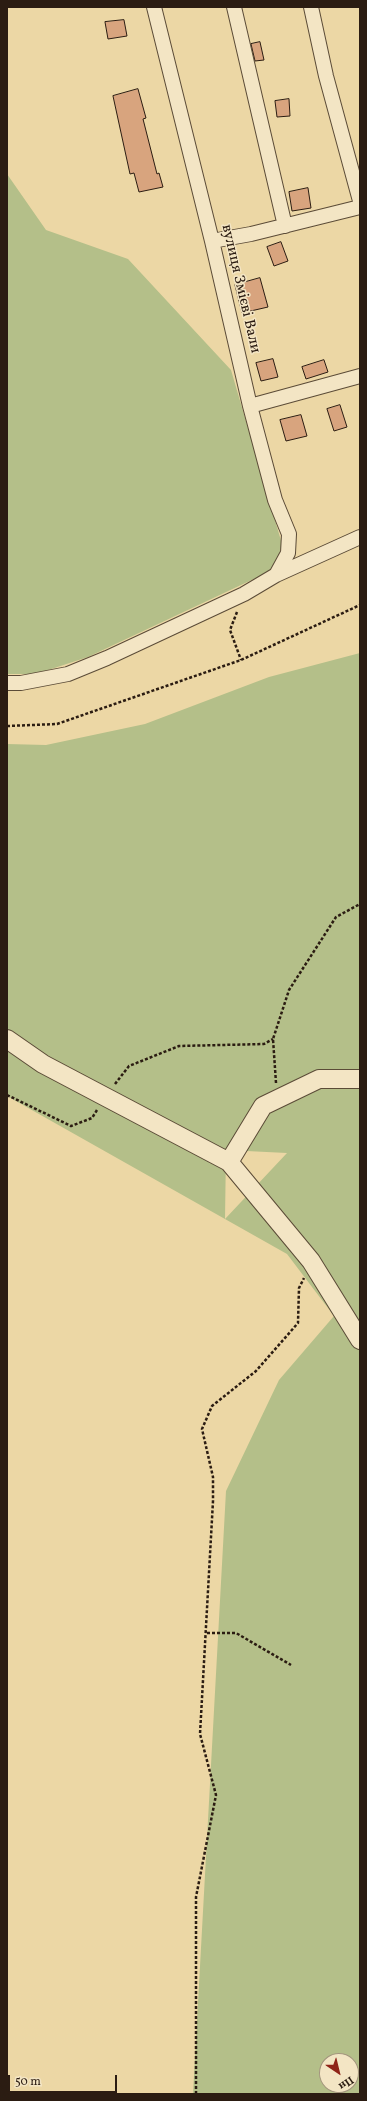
<!DOCTYPE html>
<meta charset="utf-8">
<style>
body{margin:0}
#map{position:relative;width:367px;height:2101px;overflow:hidden;background:#ecd7a5;font-family:Vollkorn,serif}
canvas{display:block}
.frame{position:absolute;inset:0;border:8px solid #2b1c12;pointer-events:none}
.north{position:absolute;left:319px;top:2053px;width:40px;height:40px;box-sizing:border-box;background:#f3e5c4;border:1px solid #a3957d;border-radius:50%;rotate:145deg;font-size:11px;font-weight:700;line-height:16px;text-align:center;color:#2b1c12}
.north::after{content:'';display:block;margin:auto;width:14px;height:18px;background:#8f2418;clip-path:polygon(50% 0,100% 100%,50% 72%,0 100%)}
.scale{position:absolute;left:8px;top:2075px;width:109px;height:18px;box-sizing:border-box;border:2px solid #2b1c12;border-top:0;padding-left:5px;font-size:12px;line-height:14px;white-space:nowrap;color:#2b1c12;-webkit-text-stroke:3px #f3e5c4;paint-order:stroke}
</style>
<div id="map">
<canvas width="367" height="2101"></canvas>
<div class="frame"></div>
<div class="north">Пн</div>
<div class="scale">50 m</div>
</div>
<script>
const ctx = document.querySelector('canvas').getContext('2d');
ctx.lineJoin = 'round';
function fill(path, color) { ctx.fillStyle = color; ctx.fill(path, 'evenodd'); }
function stroke(path, color, width, dash) { ctx.strokeStyle = color; ctx.lineWidth = width; ctx.lineCap = dash ? 'butt' : 'round'; ctx.setLineDash(dash || []); ctx.stroke(path); }
function write(font, color, halo, rows, align = 'center') {
  ctx.font = font + ' Vollkorn,serif'; ctx.lineWidth = 3; ctx.setLineDash([]); ctx.textBaseline = 'middle'; ctx.strokeStyle = halo; ctx.fillStyle = color; for (const [text, x, y, turn = 0] of rows) {
    ctx.save(); ctx.translate(x, y); ctx.rotate((+turn || 0) * Math.PI / 180); ctx.textAlign = isNaN(turn) ? turn : align; if (halo) ctx.strokeText(text, 0, 0); ctx.fillText(text, 0, 0); ctx.restore();
  }
}
const green = new Path2D(`
 M 7,174 L 46,230 L 128,259 L 231,370 L 282,544 L 275,569 L 88,657 L 36,674 L 7,674 Z
 M 360,653 L 360,2094 L 193,2094 L 226,1491 L 279,1380 L 334,1316 L 287,1254 L 7,1096 L 7,744 L 46,745 L 145,724 L 269,677 ZM 226,1150 L 287,1153 L 225,1219 ZM 327,2061 L 351,2061 L 351,2085 L 327,2085 Z`);
const building = new Path2D(`
 M 124,20 L 127,36 L 108,39 L 105,22 Z
 M 260,42 L 264,60 L 255,61 L 251,44 Z
 M 138,89 L 146,118 L 143,119 L 157,174 L 159,173 L 163,187 L 139,192 L 134,173 L 130,174 L 113,96 Z
 M 289,99 L 290,116 L 277,117 L 275,101 Z
 M 308,188 L 311,208 L 292,211 L 289,192 Z
 M 281,242 L 288,261 L 274,266 L 267,247 Z
 M 260,278 L 268,307 L 242,313 L 235,285 Z
 M 273,359 L 278,377 L 261,381 L 256,363 Z
 M 324,360 L 328,372 L 306,379 L 302,367 Z
 M 340,405 L 347,427 L 334,431 L 327,409 Z
 M 301,415 L 307,436 L 286,441 L 280,420 Z`);
const path = new Path2D(`
 M 237,612 L 230,630 L 241,660
 M 7,726 L 57,724 L 241,660 L 360,605
 M 276,1083 L 273,1039 L 289,990 L 336,917 L 360,904
 M 115,1084 L 129,1066 L 179,1046 L 264,1044 L 273,1039
 M 7,1095 L 71,1126 L 92,1118 L 97,1110
 M 207,1633 L 236,1633 L 291,1665
 M 196,2094 L 196,1897 L 216,1795 L 200,1734 L 213,1501 L 213,1477 L 202,1429 L 212,1406 L 256,1371 L 298,1323 L 299,1288 L 304,1278`);
const minor = new Path2D(`
 M 154,7 L 212,241 L 250,406 L 275,500 L 289,534 L 288,553 L 276,575
 M 234,7 L 285,226
 M 311,7 L 326,76 L 360,201
 M 212,241 L 251,234 L 360,207
 M 250,406 L 360,376
 M 7,683 L 21,683 L 68,674 L 107,658 L 244,594 L 276,575 L 360,537`);
const tertiary = new Path2D(`
 M 7,1039 L 43,1064 L 229,1162 L 311,1261 L 360,1340
 M 229,1162 L 263,1106 L 319,1079 L 360,1079`);
const streetNames = [
 ["вулиця Змієві Вали",240,289,77]
];
fill(green, '#b4bf89');
fill(building, '#d8a47e');
stroke(building, '#2b1c12', 1);
stroke(minor, '#5b4b37', 16);
stroke(tertiary, '#5b4b37', 20);
stroke(path, '#2b1c12', 2.5, [3, 2]);
stroke(minor, '#f3e5c4', 14);
stroke(tertiary, '#f3e5c4', 18);
write('15px', '#2b1c12', '#f3e5c4', streetNames);
</script>
